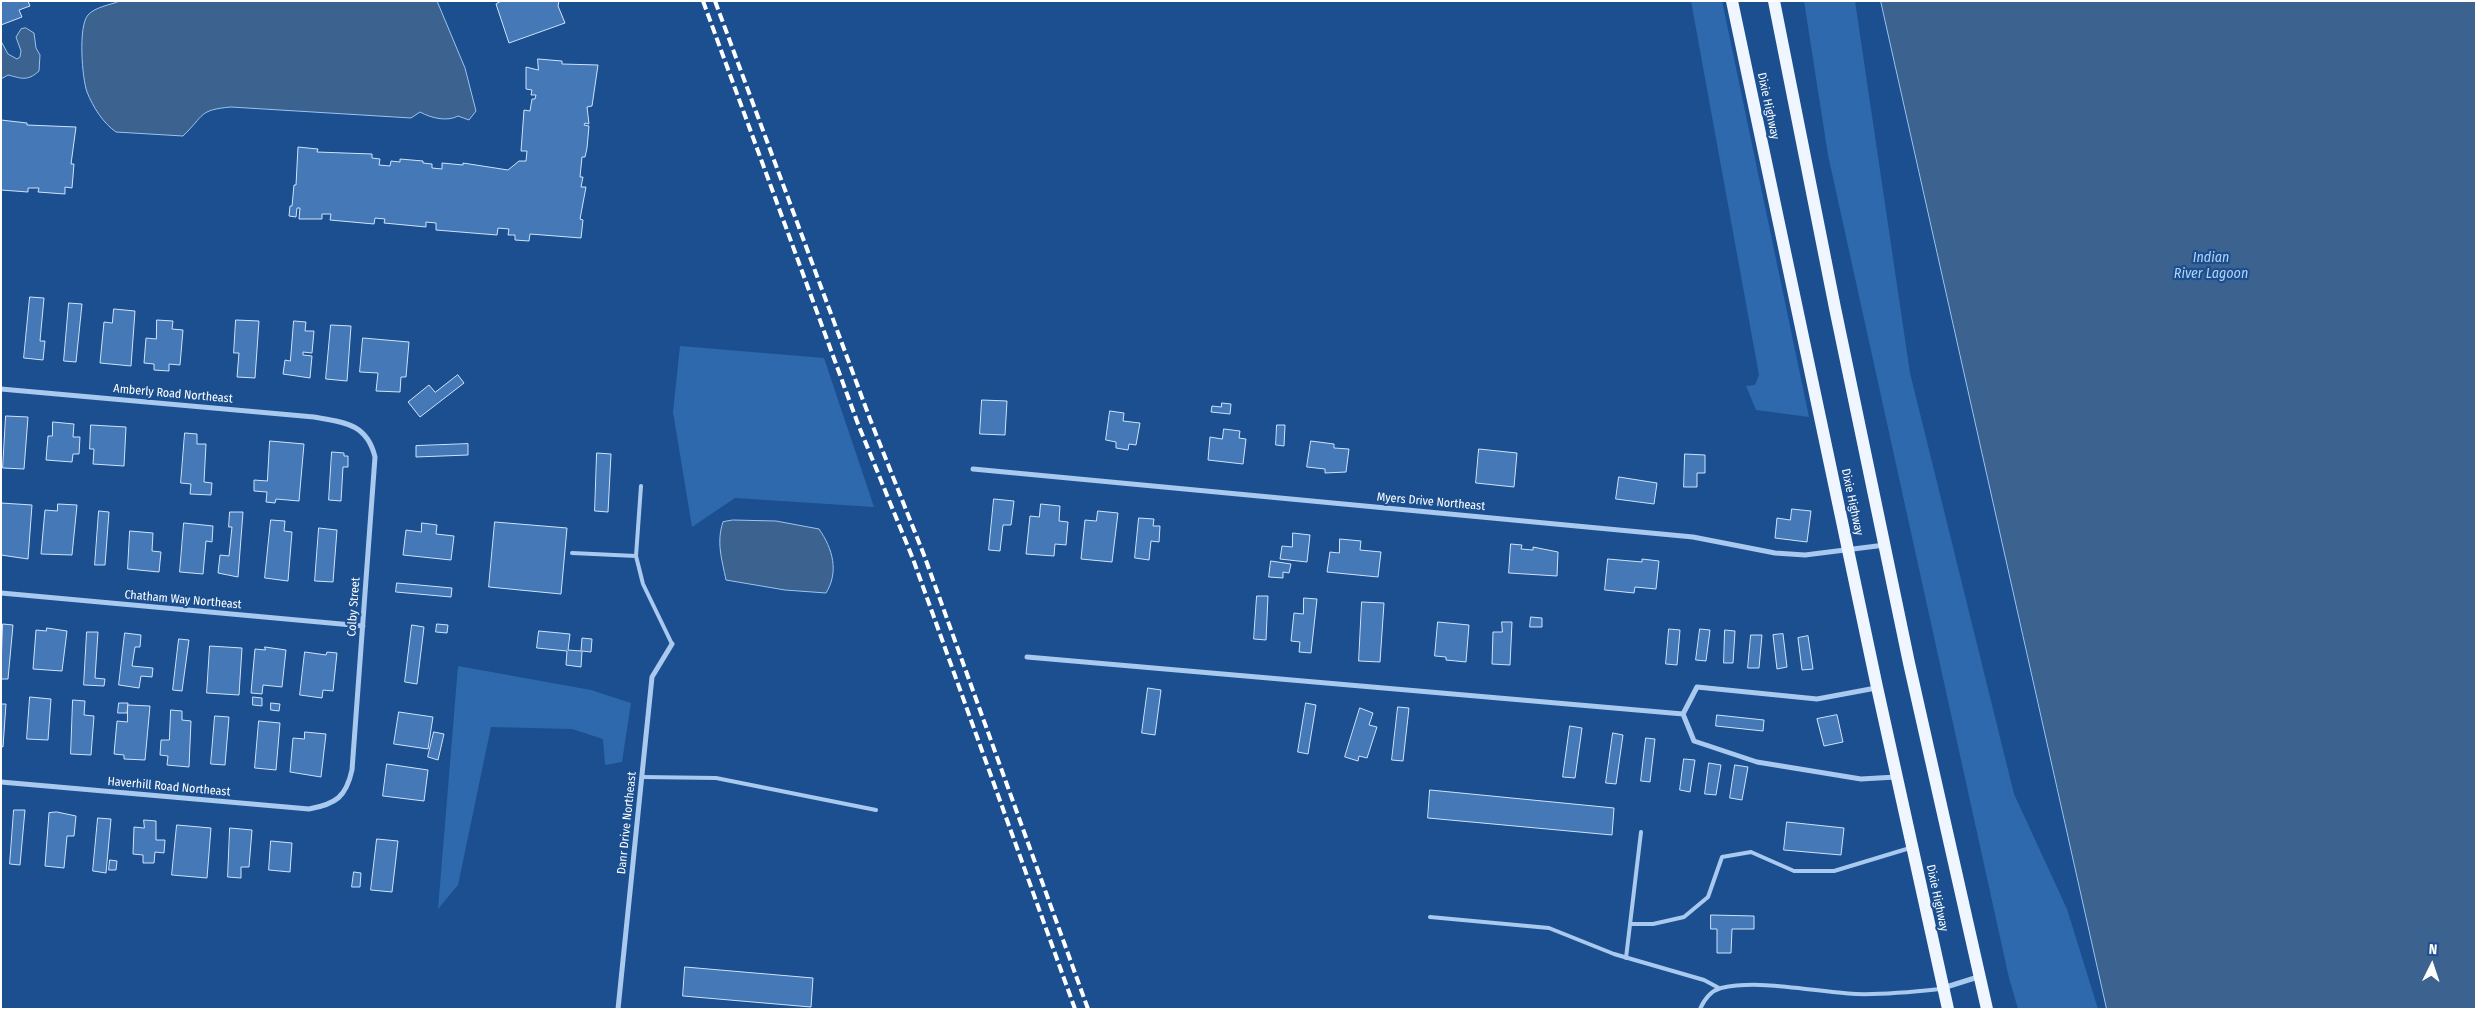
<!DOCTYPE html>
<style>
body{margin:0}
#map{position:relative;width:2477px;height:1010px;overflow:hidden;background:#1b4f8f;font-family:"Fira Sans Condensed",sans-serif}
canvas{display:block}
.frame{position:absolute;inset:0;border:2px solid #fff;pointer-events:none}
.north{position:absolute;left:2407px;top:940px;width:50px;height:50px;-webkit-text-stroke:4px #1b4f8f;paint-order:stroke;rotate:4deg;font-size:14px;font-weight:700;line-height:20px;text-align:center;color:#fff}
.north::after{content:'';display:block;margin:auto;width:18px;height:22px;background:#fff;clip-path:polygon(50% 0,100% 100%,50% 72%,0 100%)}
</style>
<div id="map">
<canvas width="2477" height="1010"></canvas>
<div class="frame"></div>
<div class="north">N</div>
</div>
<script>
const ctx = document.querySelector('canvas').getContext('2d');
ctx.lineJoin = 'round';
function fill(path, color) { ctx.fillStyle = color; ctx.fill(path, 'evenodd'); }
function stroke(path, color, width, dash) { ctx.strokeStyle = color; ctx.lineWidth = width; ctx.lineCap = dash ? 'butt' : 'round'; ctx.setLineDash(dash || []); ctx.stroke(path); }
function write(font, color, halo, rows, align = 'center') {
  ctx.font = font + ' "Fira Sans Condensed",sans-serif'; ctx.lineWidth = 4.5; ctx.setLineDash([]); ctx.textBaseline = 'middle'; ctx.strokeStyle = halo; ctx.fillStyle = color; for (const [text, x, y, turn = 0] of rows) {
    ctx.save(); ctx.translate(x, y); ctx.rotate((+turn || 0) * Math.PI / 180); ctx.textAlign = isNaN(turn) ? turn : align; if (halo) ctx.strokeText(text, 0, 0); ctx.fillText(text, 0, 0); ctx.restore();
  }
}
const green = new Path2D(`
 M 1691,1 L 1722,1 L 1809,417 L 1756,410 L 1746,386 L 1755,385 L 1759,375 Z
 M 1804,1 L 1855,1 L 1910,373 L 2014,794 L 2067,909 L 2098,1009 L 2018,1009 L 2009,978 L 1828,155 Z
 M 680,346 L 824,358 L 874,507 L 735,498 L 692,527 L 673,412 Z
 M 458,666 L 591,690 L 631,703 L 622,762 L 605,765 L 603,739 L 572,729 L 491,727 L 458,885 L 438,909 Z`);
const water = new Path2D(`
 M 120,1 L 437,1 L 465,68 L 476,111 L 469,120 L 458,116 C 447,122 431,118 420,112 L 411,118 L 231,107 C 198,110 205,115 183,136 L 116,132 C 103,123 93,107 87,92 C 82,78 78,26 88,15 C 95,7 110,5 120,1 Z
 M 1881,1 L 2476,1 L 2476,1009 L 2107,1009 Z
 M 26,28 L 34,33 L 36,48 L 40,55 L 39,71 C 27,82 21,78 8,75 L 1,79 L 1,41 L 8,54 L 17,59 L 20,57 L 21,51 L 16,37 L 21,29 Z
 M 733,520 L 776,521 L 819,529 C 833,549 839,572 826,593 L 785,590 L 726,580 C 722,560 716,542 723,522 Z`);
const building = new Path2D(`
 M 1,1 L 28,1 L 30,6 L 19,10 L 22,17 L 1,25 Z
 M 559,1 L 558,6 L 565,23 L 509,43 L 496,4 L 501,1 Z
 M 538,59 L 562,61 L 562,64 L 598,65 L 592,106 L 587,107 L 589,124 L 585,123 L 584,125 L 589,126 L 587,148 L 585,157 L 582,157 L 580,177 L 583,177 L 581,187 L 586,187 L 580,219 L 583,220 L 581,238 L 530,234 L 529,241 L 515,240 L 515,235 L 508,235 L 509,229 L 498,228 L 497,235 L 436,230 L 436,223 L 426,222 L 426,227 L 384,223 L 385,219 L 375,218 L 374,224 L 330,220 L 331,214 L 322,214 L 322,219 L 299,219 L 300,208 L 297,208 L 296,217 L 289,216 L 290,206 L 292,206 L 294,185 L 296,185 L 298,147 L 318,149 L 317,152 L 372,154 L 372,158 L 380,159 L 379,165 L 390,166 L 391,161 L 400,162 L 400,159 L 423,161 L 423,163 L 432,164 L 432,168 L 442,169 L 442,163 L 463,165 L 463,163 L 508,170 L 519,161 L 526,161 L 527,151 L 521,151 L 524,110 L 530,111 L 532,99 L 535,99 L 536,95 L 531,95 L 532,90 L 526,89 L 526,67 L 538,70 Z
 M 1,120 L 27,123 L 27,125 L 76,127 L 71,164 L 74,164 L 72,188 L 65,187 L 65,194 L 38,192 L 39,188 L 28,188 L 28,192 L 1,190 Z
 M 30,297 L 44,298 L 40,341 L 45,341 L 43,360 L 24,358 Z
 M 69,303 L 82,304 L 76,362 L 64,361 Z
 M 114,309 L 135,311 L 131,366 L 100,363 L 104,322 L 112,323 Z
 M 157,320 L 173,321 L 172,329 L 183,330 L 180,365 L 169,364 L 169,371 L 154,370 L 154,364 L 144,363 L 146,338 L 156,339 Z
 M 236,320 L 259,321 L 255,378 L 237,377 L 239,353 L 234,353 Z
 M 294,321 L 306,322 L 305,331 L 314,331 L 312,353 L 303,352 L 303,355 L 312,356 L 310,378 L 283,374 L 285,360 L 290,361 Z
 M 331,325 L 351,326 L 347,381 L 326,379 Z
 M 363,338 L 409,342 L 406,377 L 401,377 L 400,392 L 376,391 L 378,373 L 360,372 Z
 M 458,375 L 464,383 L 420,417 L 408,402 L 429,385 L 435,392 Z
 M 982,400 L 1007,401 L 1005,435 L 980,434 Z
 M 1222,403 L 1231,404 L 1230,414 L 1211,412 L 1212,406 L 1221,407 Z
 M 1110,411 L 1124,413 L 1123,421 L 1140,423 L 1136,445 L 1129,444 L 1128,450 L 1116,448 L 1116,442 L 1106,440 Z
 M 6,416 L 28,417 L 24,469 L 3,468 Z
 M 53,422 L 74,424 L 73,437 L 80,437 L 79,454 L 73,454 L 72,462 L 46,460 L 48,436 L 52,436 Z
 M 91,425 L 126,427 L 124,466 L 93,464 L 94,449 L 90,449 Z
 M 1277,425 L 1285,425 L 1284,446 L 1276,445 Z
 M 1224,429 L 1240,431 L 1239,438 L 1246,439 L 1243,464 L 1208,460 L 1210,437 L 1222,439 Z
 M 185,433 L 197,434 L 197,444 L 206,444 L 204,482 L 212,483 L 211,495 L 190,494 L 191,484 L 181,483 Z
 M 270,441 L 304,444 L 299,501 L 276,499 L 275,503 L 266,502 L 267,492 L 254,491 L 254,480 L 267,481 Z
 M 1311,441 L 1334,444 L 1334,448 L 1349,449 L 1346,472 L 1325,473 L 1325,469 L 1307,467 Z
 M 468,444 L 468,455 L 416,457 L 416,446 Z
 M 1479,449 L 1517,453 L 1514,487 L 1476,483 Z
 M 332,452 L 344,453 L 344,456 L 348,456 L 348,467 L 343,467 L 341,501 L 329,500 Z
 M 597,453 L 611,454 L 608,512 L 595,511 Z
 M 1685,454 L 1705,455 L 1705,473 L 1697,473 L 1697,487 L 1684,487 Z
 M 1619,477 L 1657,483 L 1654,504 L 1616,499 Z
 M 994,499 L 1014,501 L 1011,525 L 1003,525 L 1000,551 L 989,550 Z
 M 1,503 L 32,505 L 28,559 L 1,555 Z
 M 58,504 L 77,505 L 72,555 L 41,554 L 45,510 L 57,511 Z
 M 1041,504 L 1060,506 L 1059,521 L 1068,522 L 1066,545 L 1055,544 L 1054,556 L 1026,554 L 1030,516 L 1039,517 Z
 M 1792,509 L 1811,511 L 1807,542 L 1775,538 L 1777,518 L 1790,520 Z
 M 99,511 L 109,512 L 105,565 L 95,565 Z
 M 1098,511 L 1118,513 L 1112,562 L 1081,559 L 1085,520 L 1096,521 Z
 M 230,512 L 243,512 L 238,577 L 218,573 L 220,555 L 229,556 L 232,527 L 229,527 Z
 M 1139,518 L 1154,519 L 1153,526 L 1160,526 L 1159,542 L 1151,541 L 1149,560 L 1135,558 Z
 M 271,520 L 285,521 L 284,531 L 292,532 L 288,581 L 265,578 Z
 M 495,522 L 567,528 L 561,594 L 489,587 Z
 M 184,523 L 213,526 L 212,542 L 206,541 L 203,574 L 180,572 Z
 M 422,523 L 437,525 L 436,534 L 454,536 L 451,560 L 403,555 L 406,530 L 421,532 Z
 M 319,528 L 337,530 L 333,582 L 315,581 Z
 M 130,531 L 153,533 L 152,551 L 161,552 L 159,572 L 128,569 Z
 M 1293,533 L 1310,535 L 1307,562 L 1280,559 L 1282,546 L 1292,547 Z
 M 1340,539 L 1361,541 L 1360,550 L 1381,552 L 1378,577 L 1327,572 L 1330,552 L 1339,553 Z
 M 1511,544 L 1522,545 L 1521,549 L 1533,550 L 1533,547 L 1558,552 L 1557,576 L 1509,573 Z
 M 1608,559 L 1642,562 L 1642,559 L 1659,561 L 1656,589 L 1635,587 L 1634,593 L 1605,590 Z
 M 1271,561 L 1291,564 L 1289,573 L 1283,572 L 1283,578 L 1269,577 Z
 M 397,583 L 452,588 L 451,597 L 396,592 Z
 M 1257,596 L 1268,596 L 1266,640 L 1254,639 Z
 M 1304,598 L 1317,599 L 1311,653 L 1299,652 L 1300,642 L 1291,641 L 1294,613 L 1303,614 Z
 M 1362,602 L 1384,603 L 1380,662 L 1359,661 Z
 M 1531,617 L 1542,618 L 1542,627 L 1530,627 Z
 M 1438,622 L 1469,625 L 1466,662 L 1446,660 L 1446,657 L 1435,656 Z
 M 1502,622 L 1512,622 L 1510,665 L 1492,664 L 1493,632 L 1502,632 Z
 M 3,624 L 13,625 L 8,679 L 1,679 Z
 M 437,624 L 448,625 L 447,633 L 436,632 Z
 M 412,625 L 424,627 L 417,684 L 405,682 Z
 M 47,628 L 67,631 L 62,671 L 33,669 L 36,630 L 46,631 Z
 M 1669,629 L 1680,630 L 1677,665 L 1666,664 Z
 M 1700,629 L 1710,630 L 1706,661 L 1696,660 Z
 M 1725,630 L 1735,631 L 1733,663 L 1724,663 Z
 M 539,631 L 570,634 L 568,650 L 581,651 L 582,638 L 592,639 L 591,652 L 582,651 L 581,667 L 566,665 L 567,651 L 537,648 Z
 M 87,632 L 98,632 L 95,678 L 105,679 L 104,686 L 84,685 Z
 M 125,633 L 141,635 L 140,647 L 135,647 L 132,666 L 153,668 L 152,677 L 141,676 L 139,688 L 119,685 Z
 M 1783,634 L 1787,667 L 1777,669 L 1773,635 Z
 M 1751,635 L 1762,635 L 1759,668 L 1748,668 Z
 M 1808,636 L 1813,669 L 1802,670 L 1798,638 Z
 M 179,639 L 189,640 L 182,691 L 173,690 Z
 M 210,646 L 242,648 L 239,695 L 207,693 Z
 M 265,647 L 286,650 L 282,687 L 263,685 L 262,694 L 251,693 L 255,649 L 265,650 Z
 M 305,652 L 326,655 L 327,652 L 337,653 L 333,691 L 323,690 L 322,698 L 300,695 Z
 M 1148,688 L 1161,690 L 1155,735 L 1142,733 Z
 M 30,697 L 51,699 L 48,740 L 27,739 Z
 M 253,697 L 262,698 L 262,706 L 253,705 Z
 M 73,700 L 85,701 L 84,715 L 94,716 L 91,755 L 71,754 Z
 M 119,703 L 128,703 L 127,713 L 118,713 Z
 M 271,703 L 280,704 L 279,711 L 271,710 Z
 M 1306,703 L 1316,705 L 1308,754 L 1298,752 Z
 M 1,704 L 6,704 L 3,747 L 1,746 Z
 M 128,705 L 150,706 L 145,760 L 124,759 L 124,755 L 114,754 L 117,721 L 127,722 Z
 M 1398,707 L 1409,708 L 1403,761 L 1392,760 Z
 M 1360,708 L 1373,713 L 1369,725 L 1377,727 L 1367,758 L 1359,756 L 1358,761 L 1345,757 Z
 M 171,710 L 182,711 L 182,720 L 191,721 L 189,767 L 167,765 L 168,756 L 160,755 L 161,740 L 169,740 Z
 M 399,712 L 433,717 L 428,749 L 394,744 Z
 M 1717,715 L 1764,720 L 1763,731 L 1716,726 Z
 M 1837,715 L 1843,742 L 1824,746 L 1817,719 Z
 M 215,716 L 229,717 L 225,765 L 211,764 Z
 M 259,721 L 280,723 L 276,770 L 255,768 Z
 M 1570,726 L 1582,728 L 1575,778 L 1563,777 Z
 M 305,732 L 326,734 L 321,777 L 290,772 L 293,738 L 304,739 Z
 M 434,732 L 444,734 L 438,760 L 428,757 Z
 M 1613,733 L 1623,735 L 1616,784 L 1606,783 Z
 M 1646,738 L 1655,739 L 1650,782 L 1641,781 Z
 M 1684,759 L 1695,760 L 1690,792 L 1680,790 Z
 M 1709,763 L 1721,765 L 1716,795 L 1705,794 Z
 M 387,764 L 428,770 L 424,801 L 383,796 Z
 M 1735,765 L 1748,767 L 1742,800 L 1730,798 Z
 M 1430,790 L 1614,808 L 1612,835 L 1428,818 Z
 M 14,810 L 25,810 L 20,865 L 10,864 Z
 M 57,812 L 76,816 L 74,836 L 67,836 L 64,868 L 45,866 L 49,813 Z
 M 98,818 L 111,819 L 106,873 L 93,871 Z
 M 144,820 L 156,821 L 156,840 L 165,840 L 164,853 L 155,852 L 154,863 L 143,863 L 143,855 L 133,854 L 134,827 L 144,828 Z
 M 1787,822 L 1844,828 L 1841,855 L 1784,850 Z
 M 177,825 L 211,828 L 207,878 L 172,875 Z
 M 230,828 L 252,830 L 249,867 L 241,867 L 241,878 L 228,877 Z
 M 377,839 L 398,841 L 392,892 L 371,890 Z
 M 271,841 L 292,843 L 290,872 L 269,870 Z
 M 110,860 L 117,861 L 116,870 L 109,870 Z
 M 354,872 L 361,873 L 360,887 L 352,887 Z
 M 1711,915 L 1754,916 L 1754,929 L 1732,929 L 1731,953 L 1717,953 L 1717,929 L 1711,929 Z
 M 685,967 L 813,978 L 811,1007 L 683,996 Z`);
const lane = new Path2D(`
 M 641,486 L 636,556 L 643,584 L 672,644
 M 572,553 L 636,556
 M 642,777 L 716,778 L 876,810
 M 1430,917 L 1549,928 L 1614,954 L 1704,980 L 1719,988
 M 1631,924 L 1653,924 L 1684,917 L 1708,897 L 1722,857 L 1751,852 L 1794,871 L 1834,871 L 1910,848
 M 1626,958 L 1641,832
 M 1700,1009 C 1704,1000 1710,991 1721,988 C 1762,979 1814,992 1856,994 C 1884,995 1912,992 1940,989`);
const street = new Path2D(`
 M 1,389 L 314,417 C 343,422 367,423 375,457 L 352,770 C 346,797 336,804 309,809 L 1,782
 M 973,469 L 1693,537 L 1775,553 L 1805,555 L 1885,545
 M 1,593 L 363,626
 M 1027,657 L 1683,714 L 1697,687 L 1817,699 L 1876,688
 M 1683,714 L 1694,741 L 1757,762 L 1861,779 L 1896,777
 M 1943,988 L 1978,977
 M 618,1009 L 652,677 L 672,644`);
const primary = new Path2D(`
 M 1732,1 L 1877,687 L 1948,1009
 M 1774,1 L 1835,308 L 1909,663 L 1987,1009`);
const rail = new Path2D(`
 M 703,1 L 858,424 L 913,559 L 1075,1009
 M 715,1 L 870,419 L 924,555 L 1088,1009`);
const streetNames = [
 ["Dixie Highway",1768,106,78],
 ["Amberly Road Northeast",173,394,5],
 ["Myers Drive Northeast",1431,502,5],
 ["Dixie Highway",1852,502,78],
 ["Chatham Way Northeast",183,600,5],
 ["Colby Street",354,607,-86],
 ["Haverhill Road Northeast",169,787,5],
 ["Danr Drive Northeast",627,823,-84],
 ["Dixie Highway",1937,898,78]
];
const waterNames = [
 ["Indian",2211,258],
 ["River Lagoon",2211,274]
];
fill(green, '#2e69ad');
fill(water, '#3c6290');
stroke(water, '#9cc4f0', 1);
fill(building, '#4478b7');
stroke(building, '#cfe3fa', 1);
stroke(lane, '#a9c9ee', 4);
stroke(street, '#a9c9ee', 5);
stroke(primary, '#f0f6ff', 12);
stroke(rail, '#fff', 4, [9, 4]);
write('12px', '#fff', '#1b4f8f', streetNames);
write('italic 14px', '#b5d3f5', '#1b4f8f', waterNames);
</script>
